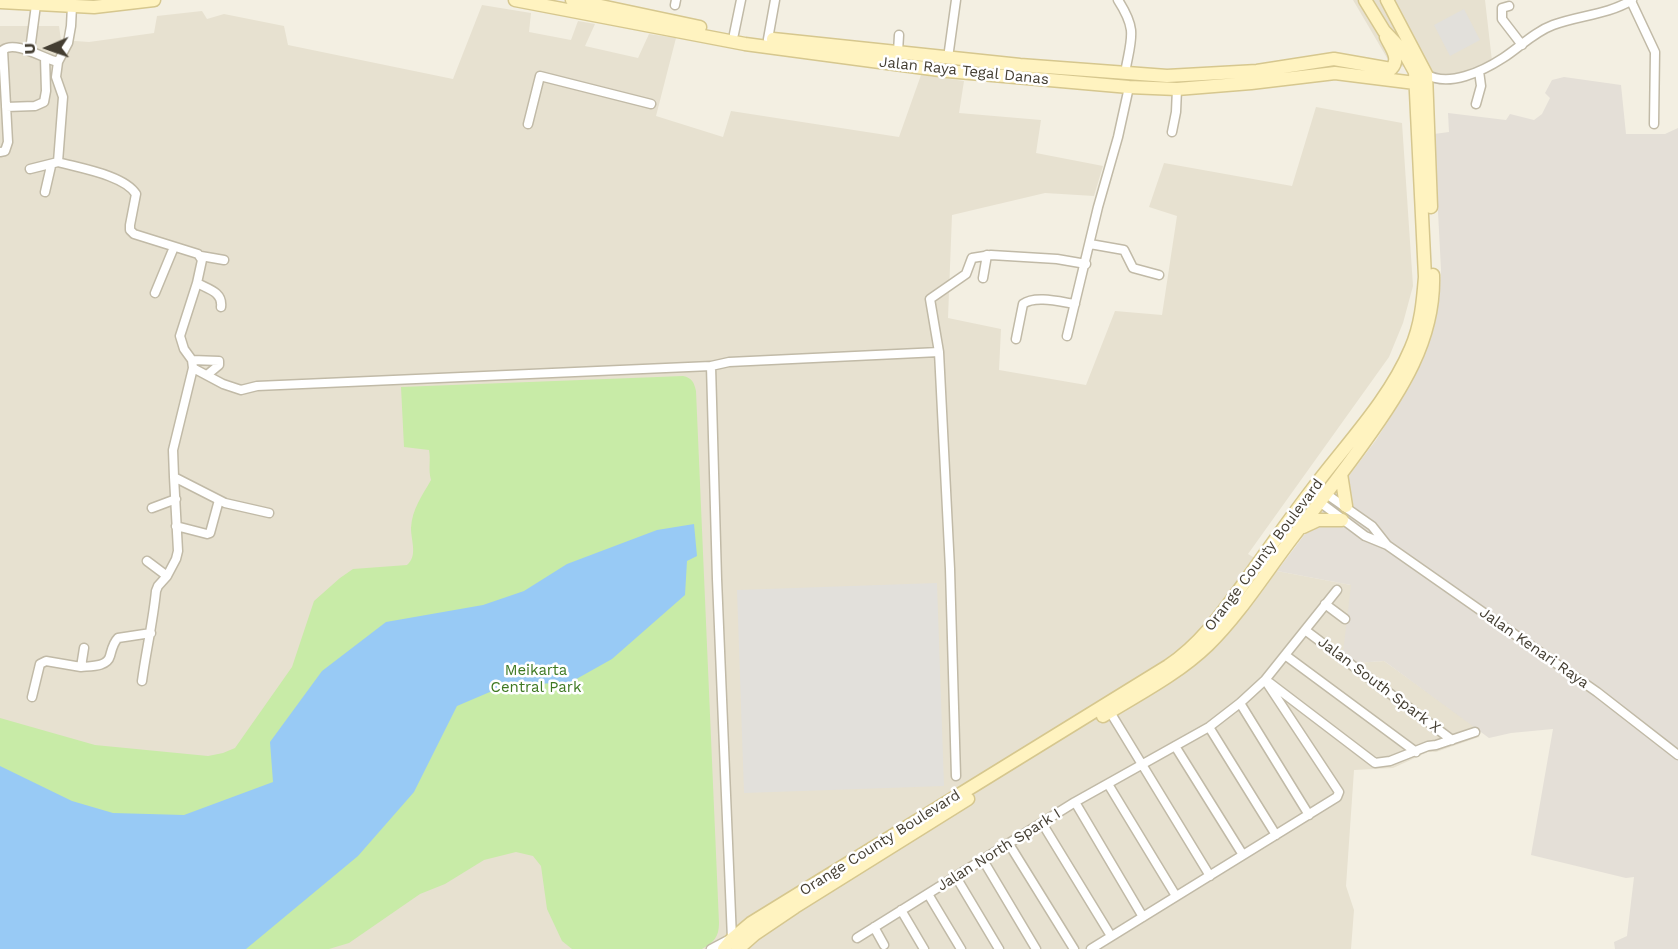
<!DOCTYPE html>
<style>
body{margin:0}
#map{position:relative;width:1678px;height:949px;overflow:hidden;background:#f3efe2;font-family:"Work Sans",sans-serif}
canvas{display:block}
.north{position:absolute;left:18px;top:18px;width:60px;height:60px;-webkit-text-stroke:4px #fff;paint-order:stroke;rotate:268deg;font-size:16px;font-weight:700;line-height:24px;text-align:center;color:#443e32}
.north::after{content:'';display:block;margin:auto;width:21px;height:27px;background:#443e32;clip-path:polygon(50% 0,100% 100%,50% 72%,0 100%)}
</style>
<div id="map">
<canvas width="1678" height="949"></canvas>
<div class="north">U</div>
</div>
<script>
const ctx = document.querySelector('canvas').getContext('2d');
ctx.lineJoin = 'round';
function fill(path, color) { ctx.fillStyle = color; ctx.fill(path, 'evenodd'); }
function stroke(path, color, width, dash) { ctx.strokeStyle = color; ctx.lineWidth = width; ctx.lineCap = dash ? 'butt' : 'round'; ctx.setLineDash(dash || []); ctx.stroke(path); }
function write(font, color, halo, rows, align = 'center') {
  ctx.font = font + ' "Work Sans",sans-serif'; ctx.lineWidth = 5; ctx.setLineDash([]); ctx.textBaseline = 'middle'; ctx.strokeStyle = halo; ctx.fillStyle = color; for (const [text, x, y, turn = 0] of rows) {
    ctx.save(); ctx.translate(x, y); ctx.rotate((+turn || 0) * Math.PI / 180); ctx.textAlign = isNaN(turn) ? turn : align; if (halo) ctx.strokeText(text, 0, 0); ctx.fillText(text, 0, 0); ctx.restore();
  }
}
const residential = new Path2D(`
 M 1353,0 L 1485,0 L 1492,61 L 1452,80 L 1390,63 Z
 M 482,5 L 531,13 L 529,32 L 571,40 L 578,21 L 595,24 L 585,46 L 638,58 L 649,34 L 676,38 L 656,116 L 723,137 L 731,111 L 899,137 L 921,75 L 964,81 L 959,113 L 1041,120 L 1036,153 L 1103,166 L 1094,196 L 1045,193 L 952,215 L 948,318 L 1001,329 L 999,370 L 1086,385 L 1115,311 L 1162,315 L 1177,216 L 1149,207 L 1164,163 L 1292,186 L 1316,107 L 1402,123 L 1413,286 L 1403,323 L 1389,357 L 1248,554 L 1277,571 L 1351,585 L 1355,663 L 1384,661 L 1480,730 L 1479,737 L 1436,752 L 1428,752 L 1393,768 L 1354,770 L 1346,886 L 1354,910 L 1351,949 L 0,949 L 0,26 L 59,26 L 61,40 L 89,42 L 154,33 L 157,16 L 202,11 L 207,19 L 224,14 L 284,26 L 288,45 L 453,79 Z`);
const industrial = new Path2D(`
 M 1564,77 L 1621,85 L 1626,134 L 1665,134 L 1678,128 L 1678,949 L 1615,949 L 1614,942 L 1627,936 L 1634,877 L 1626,878 L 1531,855 L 1553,729 L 1511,733 L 1489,738 L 1384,661 L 1355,663 L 1343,653 L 1351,585 L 1277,571 L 1376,440 L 1410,386 L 1423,359 L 1433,330 L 1439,300 L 1441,270 L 1434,134 L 1449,132 L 1448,113 L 1506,120 L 1510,114 L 1534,120 L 1542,114 L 1550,98 L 1545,93 L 1552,80 Z`);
const green = new Path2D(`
 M 683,376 C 692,378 694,382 696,391 L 719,923 C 719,937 714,942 702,949 L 572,949 L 562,941 L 547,909 L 541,866 L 533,856 L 516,852 L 484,860 L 445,884 L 420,894 L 349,943 L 329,949 L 0,949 L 0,718 L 95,745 L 208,756 L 223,753 L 235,748 L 292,667 L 314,601 L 340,578 L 353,569 L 407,565 C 418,556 411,541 411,528 C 412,509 422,496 431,480 C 428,469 431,460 429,450 L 404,447 L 401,387 Z`);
const parking = new Path2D(`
 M 1464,9 L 1480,40 L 1450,56 L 1434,25 Z
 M 937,583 L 944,786 L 744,793 L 737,590 Z`);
const water = new Path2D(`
 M 694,524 L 697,556 L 687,561 L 685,595 L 612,659 L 571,682 L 504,686 L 457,706 L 414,792 L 358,856 L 246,949 L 0,949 L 0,766 L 72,801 L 113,813 L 184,815 L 273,782 L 270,742 L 322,671 L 386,622 L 483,605 L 524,591 L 567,564 L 657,530 Z`);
const street = new Path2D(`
 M 1118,0 C 1138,31 1131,38 1125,73
 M 1631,1 L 1655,52 L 1654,124
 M 675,5 L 676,0
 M 72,6 L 71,26 L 68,43 L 58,62 L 56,77 L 63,97 L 58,162 C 79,168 124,175 136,194 L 130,225 L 130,230 L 134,234 L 198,254 L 202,260 L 197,283 L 180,336 L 184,349 L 192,360 L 193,368 L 173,450 L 174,477 L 225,503 L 269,513
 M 1509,6 L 1502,8 L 1502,19 L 1522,45
 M 734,34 L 741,0
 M 768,39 L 775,0
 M 30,50 L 36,5
 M 898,52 L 899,35
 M 948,58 L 956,0
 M 1426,74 C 1448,88 1483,71 1503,58 C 1520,47 1534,32 1553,25 C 1580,15 1607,15 1632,0
 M 1476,104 L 1481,86 L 1479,71
 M 6,107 L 35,106 L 44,102 L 46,91 L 45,58
 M 528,124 L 540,76 L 651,104
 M 1172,132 L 1176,112 L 1177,89
 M 0,152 L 5,151 L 8,142 L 3,50 C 15,40 44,59 58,62
 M 30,169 L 58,162
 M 45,192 L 51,166
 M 1090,244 L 1124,250 L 1133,268 L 1159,275
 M 201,256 L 224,260
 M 983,278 L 987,255
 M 197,283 C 208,289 223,292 221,307
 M 155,293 L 174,247
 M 1067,336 L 1098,207 L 1118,137 L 1129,87
 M 1016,339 L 1023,304 C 1035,295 1061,302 1075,304
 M 939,352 L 930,299 L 966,274 L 972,258 L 991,255 L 1057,259 L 1086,264
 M 192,360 L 219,361 L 219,365 L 207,375
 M 193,368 L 223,384 L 241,390 L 257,386 L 711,366
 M 1315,486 L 1372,526 L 1387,545
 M 1309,494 L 1365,536 L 1387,545 L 1597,692 L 1678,755
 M 152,508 L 176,499
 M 176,526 L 207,534 L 210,533 L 219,500
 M 147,561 L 167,576 L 176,559 L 178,551 L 174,477
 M 1325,604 L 1345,619
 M 1305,630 L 1452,740
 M 84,648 L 81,667 C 91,666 107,667 110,656 C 112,649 113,643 118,638 L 151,633
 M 1285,655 L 1416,752
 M 142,681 C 146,651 153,622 156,591 L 158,586 L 167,576
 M 1270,683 L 1375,763 L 1390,761 L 1428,746 L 1436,745 L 1475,732
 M 32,697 L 40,664 L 46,661 L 81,667
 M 1240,703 L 1309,815
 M 1107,707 L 1210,876
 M 1209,727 L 1276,835
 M 1175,746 L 1243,855
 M 1108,784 L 1176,896
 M 1075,802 L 1143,917
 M 1042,823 L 1111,936
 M 1009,844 L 1074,949
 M 983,860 L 1036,949
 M 956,877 L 999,949
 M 928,894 L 961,949
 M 901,910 L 924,949
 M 874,927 L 884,945
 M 857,938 L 1075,802 L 1209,727 L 1240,703 L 1265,680 L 1337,590
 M 734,942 L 732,939 L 717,579 L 711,366 L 729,362 L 939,352 L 950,569 L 956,776
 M 711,949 L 728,940
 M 1091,949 L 1337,797 L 1339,792 L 1265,680`);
const secondary = new Path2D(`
 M 515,0 L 745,44 L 947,71 L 1129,87 L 1177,89 L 1251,83 L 1335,73 L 1423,84
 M 572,0 L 700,27
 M 1387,0 L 1426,74 L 1431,207
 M 0,2 L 94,7 L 154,0
 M 773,39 L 1020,65 L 1167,76 L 1257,71 L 1334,59 L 1391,69 C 1401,59 1391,48 1386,37
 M 1341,474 L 1346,506
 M 1303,527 L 1318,520 L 1342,520
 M 1103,716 C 1139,694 1178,674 1208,645 C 1239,615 1266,572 1292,538 C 1316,507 1340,476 1363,444 C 1400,393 1435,340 1433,275
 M 724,949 L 732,939 L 751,923 L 1168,666 C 1202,643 1223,612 1247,579 C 1269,548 1291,517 1314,487 C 1348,442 1389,400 1411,348 C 1421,325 1423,302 1425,277 L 1415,72 L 1404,52 L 1384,31 L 1365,0
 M 738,949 L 755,934 L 795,907 L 968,799`);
const streetNames = [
 ["Jalan Raya Tegal Danas",964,71,6],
 ["Orange County Boulevard",1264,555,-53],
 ["Jalan Kenari Raya",1534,648,35],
 ["Jalan South Spark X",1379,685,37],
 ["Orange County Boulevard",880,843,-32],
 ["Jalan North Spark I",999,850,-32]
];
const parkNames = [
 ["Meikarta",536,671],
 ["Central Park",536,688]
];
fill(residential, '#e7e1d0');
fill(industrial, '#e4dfd7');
fill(green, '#c8eba7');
fill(parking, '#e2e0db');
fill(water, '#98caf5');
stroke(street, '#c1baa7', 11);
stroke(secondary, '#d6c78e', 15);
stroke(street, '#fff', 8);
stroke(secondary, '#fff3c0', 12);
write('15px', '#443e32', '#fff', streetNames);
write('15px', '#3e7922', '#fff', parkNames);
</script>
